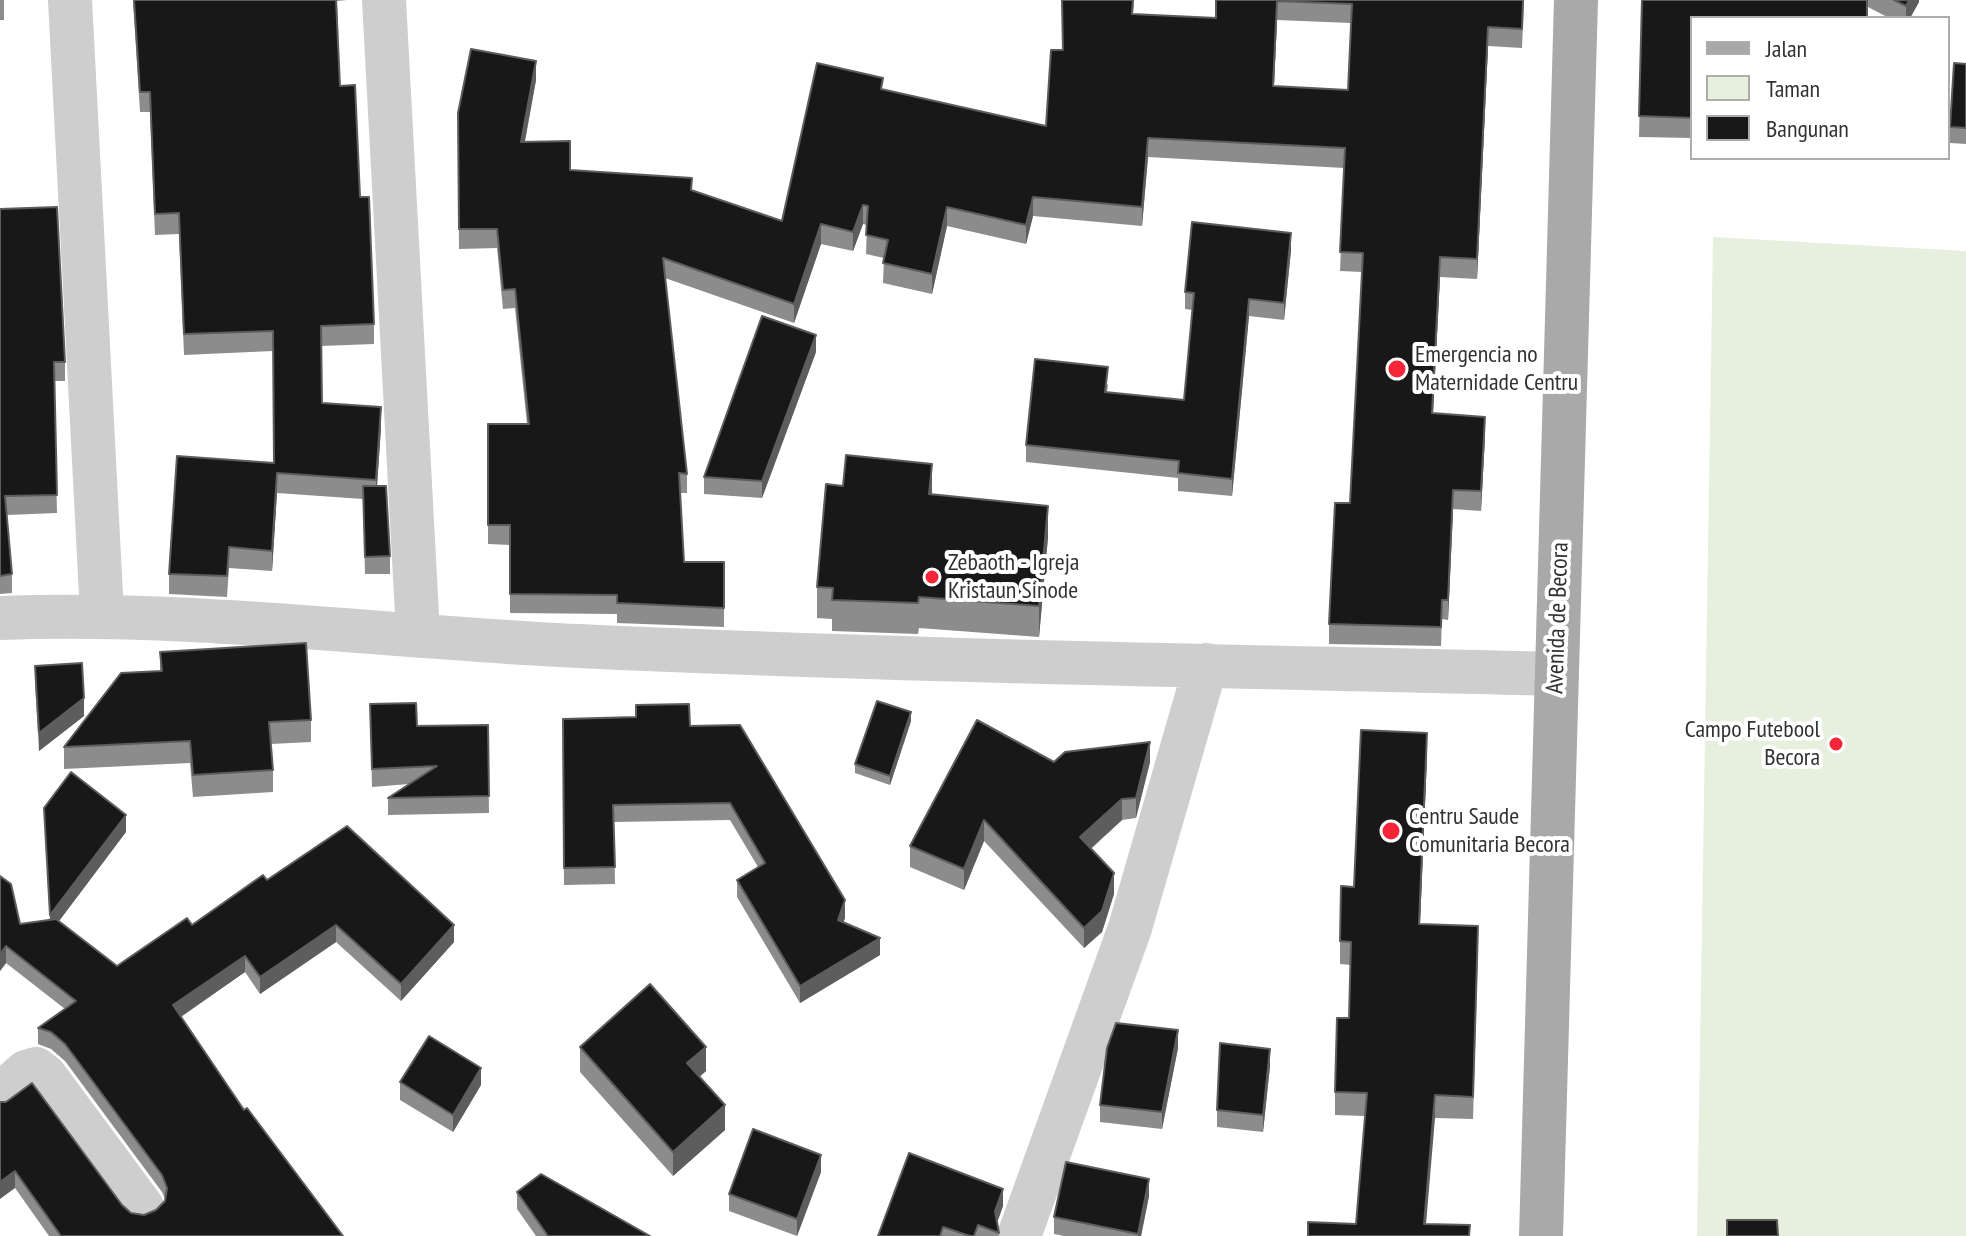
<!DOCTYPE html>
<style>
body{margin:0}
#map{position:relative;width:1966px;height:1236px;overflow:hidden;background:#fff;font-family:"PT Sans Narrow",sans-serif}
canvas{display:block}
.legend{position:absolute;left:1690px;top:16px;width:260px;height:144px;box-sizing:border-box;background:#fff;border:2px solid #adadad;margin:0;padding:10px 14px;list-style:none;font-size:24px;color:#313131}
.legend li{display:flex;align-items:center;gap:16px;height:40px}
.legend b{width:40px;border:2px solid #adadad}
</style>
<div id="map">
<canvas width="1966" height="1236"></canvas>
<ul class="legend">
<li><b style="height:10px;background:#a9a9a9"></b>Jalan</li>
<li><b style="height:22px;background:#e7efde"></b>Taman</li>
<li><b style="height:22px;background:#181818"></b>Bangunan</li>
</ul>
</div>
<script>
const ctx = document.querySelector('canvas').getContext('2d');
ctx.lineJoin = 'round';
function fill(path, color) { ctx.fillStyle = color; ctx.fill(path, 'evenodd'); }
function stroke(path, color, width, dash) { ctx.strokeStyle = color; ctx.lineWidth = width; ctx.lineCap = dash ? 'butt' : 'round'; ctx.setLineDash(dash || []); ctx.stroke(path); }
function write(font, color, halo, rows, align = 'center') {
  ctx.font = font + ' "PT Sans Narrow",sans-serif'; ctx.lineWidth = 8; ctx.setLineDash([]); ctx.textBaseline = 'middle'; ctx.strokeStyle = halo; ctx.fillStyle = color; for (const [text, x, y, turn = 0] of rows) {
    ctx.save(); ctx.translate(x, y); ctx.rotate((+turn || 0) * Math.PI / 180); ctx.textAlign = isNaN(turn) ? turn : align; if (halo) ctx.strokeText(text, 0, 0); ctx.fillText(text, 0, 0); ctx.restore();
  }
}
const green = new Path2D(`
 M 1713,237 L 1966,251 L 1966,1236 L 1697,1236 Z`);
const minor = new Path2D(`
 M 70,0 L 102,614
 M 384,0 L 418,633
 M 0,618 C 194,611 385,637 578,646 C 904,661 1230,666 1557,674
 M 0,1095 L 26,1072 L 36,1069 L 45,1076 L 142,1207
 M 1019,1236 L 1130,928 L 1206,665`);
const primary = new Path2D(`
 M 1541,1236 L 1576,0`);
const wall = new Path2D(`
 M 0,0 L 4,0 L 4,20 L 0,20 Z
 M 133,0 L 347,0 L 337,1 L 340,86 L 360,197 L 374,324 L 374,344 L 321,346 L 322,403 L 381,428 L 377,486 L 390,556 L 390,574 L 365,574 L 363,499 L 277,493 L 272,571 L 229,568 L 227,597 L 169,594 L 169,574 L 274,463 L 273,351 L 184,355 L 179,234 L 155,235 L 150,112 L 140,112 Z
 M 1134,0 L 1133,14 L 1216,18 L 1216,0 L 1524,0 L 1522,48 L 1488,46 L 1477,279 L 1440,277 L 1433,413 L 1485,436 L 1481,511 L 1453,509 L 1448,620 L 1442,619 L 1441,646 L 1329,644 L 1329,624 L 1350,503 L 1362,272 L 1340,271 L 1344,168 L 1148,157 L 1142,226 L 1033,216 L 1026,244 L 947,226 L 932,294 L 883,283 L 884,258 L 866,254 L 867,225 L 863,224 L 853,251 L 821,244 L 794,323 L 665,278 L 687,474 L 687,493 L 680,493 L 684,562 L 724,562 L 724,627 L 617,623 L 617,614 L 510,613 L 510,545 L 488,544 L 488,424 L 527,424 L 515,308 L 503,309 L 497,248 L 459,249 L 458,113 L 536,80 L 525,142 L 570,170 L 692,190 L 782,221 L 883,89 L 1046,126 L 1062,50 ZM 1277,20 L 1351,23 L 1348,90 L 1274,86 Z
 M 1642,0 L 1919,0 L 1919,2 L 1910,18 L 1889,18 L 1868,7 L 1692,18 L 1692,138 L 1639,137 Z
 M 1966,64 L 1966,144 L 1950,143 L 1950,127 Z
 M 0,209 L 65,362 L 65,381 L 54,381 L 57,513 L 7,515 L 12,574 L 12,593 L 0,594 Z
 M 1291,250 L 1284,320 L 1249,316 L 1232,496 L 1178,491 L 1178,478 L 1026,462 L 1026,445 L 1108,384 L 1107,392 L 1184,400 L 1193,310 L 1185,309 L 1185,292 Z
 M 816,352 L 762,498 L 704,494 L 704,477 Z
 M 932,495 L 1048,537 L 1039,637 L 919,628 L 918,634 L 832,631 L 832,619 L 817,618 L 817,587 Z
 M 160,652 L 311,720 L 311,742 L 271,744 L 273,770 L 273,792 L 193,797 L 190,763 L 64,769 L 64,747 L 160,671 Z
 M 35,666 L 84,716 L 39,751 L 35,683 Z
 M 370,704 L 417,726 L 488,725 L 489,813 L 388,815 L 388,798 L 409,784 L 372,787 Z
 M 563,719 L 690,726 L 845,918 L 843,922 L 880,955 L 800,1003 L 737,897 L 737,880 L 758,867 L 730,820 L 614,822 L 615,884 L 564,885 Z
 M 911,721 L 890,785 L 855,773 L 855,764 Z
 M 1427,756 L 1420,924 L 1478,949 L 1473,1119 L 1435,1118 L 1356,1224 L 1365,1116 L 1335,1115 L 1335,1092 L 1349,1018 L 1351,965 L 1340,964 L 1340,941 L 1354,887 Z
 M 1054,762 L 1150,762 L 1136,818 L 1122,820 L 1091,849 L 1114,894 L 1102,932 L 1084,948 L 984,841 L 964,890 L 910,867 L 910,846 Z
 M 44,808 L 126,832 L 59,921 L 117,966 L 192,925 L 267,880 L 454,942 L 401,1001 L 336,942 L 260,994 L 245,972 L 181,1017 L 244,1110 L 343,1236 L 49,1236 L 15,1188 L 0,1102 L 131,1213 L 144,1215 L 156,1210 L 165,1199 L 162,1192 L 65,1061 L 51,1049 L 38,1044 L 38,1028 L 65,1009 L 6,963 L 0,971 L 0,876 L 20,924 L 50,920 Z
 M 580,1047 L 706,1071 L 699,1077 L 725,1130 L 673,1176 L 580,1072 Z
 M 1178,1048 L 1162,1129 L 1100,1122 L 1100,1105 Z
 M 1270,1066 L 1263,1132 L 1217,1127 L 1217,1110 Z
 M 400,1082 L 481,1085 L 453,1132 L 400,1100 Z
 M 821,1172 L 797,1236 L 729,1211 L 729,1194 Z
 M 517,1192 L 650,1236 L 536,1236 L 517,1209 Z
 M 1149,1196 L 1141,1236 L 1064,1236 L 1054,1234 L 1054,1217 Z
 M 1003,1206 L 997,1223 L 999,1236 L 878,1236 Z`);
const shadedWall = new Path2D(`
 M 1909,0 L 1919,0 L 1919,2 L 1910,18 L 1906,18 L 1906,6 Z
 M 1277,1 L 1277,20 L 1273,106 L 1273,86 Z
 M 1488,27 L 1488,46 L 1477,279 L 1477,259 Z
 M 536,61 L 536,80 L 521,161 L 521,142 Z
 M 1148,138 L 1148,157 L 1142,226 L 1142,207 Z
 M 1033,197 L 1033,216 L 1026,244 L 1026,225 Z
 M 863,205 L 863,224 L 853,251 L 853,232 Z
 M 947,207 L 947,226 L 932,294 L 932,274 Z
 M 821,224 L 821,244 L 794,323 L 794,304 Z
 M 1291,233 L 1291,250 L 1284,320 L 1284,303 Z
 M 1440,257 L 1440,277 L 1432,433 L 1432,413 Z
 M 1249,299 L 1249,316 L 1232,496 L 1232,479 Z
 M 816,335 L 816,352 L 762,498 L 762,481 Z
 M 381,407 L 381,428 L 376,500 L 376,480 Z
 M 1485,417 L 1485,436 L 1481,511 L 1481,491 Z
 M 932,464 L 932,495 L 929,494 Z
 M 277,473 L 277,493 L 272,571 L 272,551 Z
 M 1453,490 L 1453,509 L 1448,620 L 1448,600 Z
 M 1048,506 L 1048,537 L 1039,637 L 1039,606 Z
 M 84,698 L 84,716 L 39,751 L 39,733 Z
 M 911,712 L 911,721 L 890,785 L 890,776 Z
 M 1427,733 L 1427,756 L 1419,947 L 1419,924 Z
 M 1150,742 L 1150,762 L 1136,818 L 1136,798 Z
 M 1122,799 L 1122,820 L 1080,858 L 1080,837 Z
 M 126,815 L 126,832 L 50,933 L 50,915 Z
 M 984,820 L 984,841 L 964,890 L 964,869 Z
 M 1114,873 L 1114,894 L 1102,932 L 1084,948 L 1084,928 Z
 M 845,900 L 845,918 L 838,937 L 838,920 Z
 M 336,925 L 336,942 L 260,994 L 260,977 Z
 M 454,925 L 454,942 L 401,1001 L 401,984 Z
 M 880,938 L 880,955 L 800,1003 L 800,986 Z
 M 6,946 L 6,963 L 0,971 L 0,954 Z
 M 245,956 L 245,972 L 173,1022 L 173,1005 Z
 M 1178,1030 L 1178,1048 L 1162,1129 L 1162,1112 Z
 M 706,1047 L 706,1071 L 687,1088 L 687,1063 Z
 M 1270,1049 L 1270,1066 L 1263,1132 L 1263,1115 Z
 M 481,1068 L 481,1085 L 453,1132 L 453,1115 Z
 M 1435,1095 L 1435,1118 L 1425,1236 L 1424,1224 Z
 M 725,1105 L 725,1130 L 673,1176 L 673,1152 Z
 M 821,1155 L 821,1172 L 797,1236 L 797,1219 Z
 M 15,1171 L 15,1188 L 0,1199 L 0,1182 Z
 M 1149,1179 L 1149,1196 L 1141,1236 L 1138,1236 Z
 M 1003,1189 L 1003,1206 L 995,1228 L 995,1211 Z`);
const building = new Path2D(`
 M 134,0 L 336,0 L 340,86 L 355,85 L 360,197 L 369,197 L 374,324 L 321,326 L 322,403 L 381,407 L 376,480 L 277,473 L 272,551 L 229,547 L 227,576 L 169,574 L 177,456 L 274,463 L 273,331 L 184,334 L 179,213 L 155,214 L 150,92 L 140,92 Z
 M 1062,0 L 1133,0 L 1132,14 L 1216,18 L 1216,0 L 1523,0 L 1522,29 L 1488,27 L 1477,259 L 1440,257 L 1432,413 L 1485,417 L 1481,491 L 1453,490 L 1448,600 L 1442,600 L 1441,627 L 1329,624 L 1335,503 L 1350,503 L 1363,253 L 1340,252 L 1345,148 L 1148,138 L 1142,207 L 1033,197 L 1026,225 L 947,207 L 932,274 L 883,263 L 888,240 L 866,235 L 868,206 L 863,205 L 853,232 L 821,224 L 794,304 L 663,258 L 687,474 L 679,473 L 684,562 L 724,562 L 724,608 L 617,603 L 617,595 L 510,594 L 510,525 L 488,525 L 488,424 L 529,424 L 515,289 L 503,290 L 497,229 L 459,229 L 458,113 L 471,49 L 536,61 L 521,142 L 570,141 L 570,170 L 692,178 L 691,190 L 782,221 L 817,63 L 883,78 L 881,89 L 1046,126 L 1051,50 L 1063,50 ZM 1277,1 L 1352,4 L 1348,90 L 1273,86 Z
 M 1642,0 L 1867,0 L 1867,18 L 1692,18 L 1692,118 L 1639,116 Z
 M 1894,0 L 1909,0 L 1906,6 Z
 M 1954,63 L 1966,64 L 1966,128 L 1950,127 Z
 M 57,207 L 65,362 L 54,362 L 57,495 L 5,496 L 12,574 L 0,576 L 0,209 Z
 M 1192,222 L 1291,233 L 1284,303 L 1249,299 L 1232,479 L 1178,473 L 1179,461 L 1026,445 L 1035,359 L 1108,367 L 1105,392 L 1184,400 L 1194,293 L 1185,292 Z
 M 762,316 L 816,335 L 762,481 L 704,477 Z
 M 846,455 L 932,464 L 929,494 L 1048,506 L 1039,606 L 919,597 L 918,603 L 832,600 L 833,588 L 817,587 L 826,484 L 843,486 Z
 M 363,486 L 386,486 L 390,556 L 365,557 Z
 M 306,643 L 311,720 L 269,722 L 273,770 L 193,775 L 190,741 L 64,747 L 121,673 L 162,671 L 160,652 Z
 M 82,663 L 84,698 L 39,733 L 35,666 Z
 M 877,701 L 911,712 L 890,776 L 855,764 Z
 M 416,703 L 417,726 L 488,725 L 489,796 L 388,798 L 437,766 L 372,769 L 370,704 Z
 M 689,704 L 690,726 L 740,725 L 845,900 L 838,920 L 880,938 L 800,986 L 737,880 L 765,863 L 730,803 L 613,805 L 615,867 L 564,868 L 563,719 L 636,717 L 636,705 Z
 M 977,720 L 1054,762 L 1065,752 L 1150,742 L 1136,798 L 1122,799 L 1080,837 L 1114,873 L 1102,911 L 1084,928 L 984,820 L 964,869 L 910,846 Z
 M 1361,730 L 1427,733 L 1419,924 L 1478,926 L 1473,1097 L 1435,1095 L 1424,1224 L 1470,1225 L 1469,1236 L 1308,1236 L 1308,1222 L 1356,1224 L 1367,1093 L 1335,1092 L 1337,1018 L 1349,1018 L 1351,942 L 1340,941 L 1341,886 L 1354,887 Z
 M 71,772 L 126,815 L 50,915 L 44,808 Z
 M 347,826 L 454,925 L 401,984 L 336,925 L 260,977 L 245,956 L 173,1005 L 244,1110 L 247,1108 L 343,1236 L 61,1236 L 15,1171 L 0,1182 L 0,1102 L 6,1102 L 32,1083 L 122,1205 L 131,1213 L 144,1215 L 156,1210 L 165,1201 L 167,1188 L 162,1175 L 65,1044 L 51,1032 L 38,1028 L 76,1001 L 6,946 L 0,954 L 0,876 L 11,884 L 20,924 L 56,919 L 117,966 L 187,918 L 192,925 L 263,875 L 267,880 Z
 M 650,984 L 706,1047 L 687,1063 L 725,1105 L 673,1152 L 580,1047 Z
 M 1116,1023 L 1178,1030 L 1162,1112 L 1100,1105 L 1107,1048 Z
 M 429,1036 L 481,1068 L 453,1115 L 400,1082 Z
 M 1220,1043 L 1270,1049 L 1263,1115 L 1217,1110 Z
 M 753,1129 L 821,1155 L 797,1219 L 729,1194 Z
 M 909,1153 L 1003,1189 L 995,1211 L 999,1233 L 978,1225 L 974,1236 L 970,1236 L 943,1227 L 940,1236 L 878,1236 Z
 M 1066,1162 L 1149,1179 L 1138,1234 L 1054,1217 Z
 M 541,1174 L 650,1236 L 548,1236 L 517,1192 Z
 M 1727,1220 L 1777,1220 L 1778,1236 L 1727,1236 Z`);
const markers = [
 [1397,369,10,"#f62538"],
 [932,577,8,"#f62538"],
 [1836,744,8,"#f62538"],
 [1391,831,10,"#f62538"]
];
const poiNames = [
 ["Emergencia no",1415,355],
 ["Maternidade Centru",1415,383],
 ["Zebaoth - Igreja",948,563],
 ["Kristaun Sinode",948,591],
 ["Campo Futebool",1820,730,"right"],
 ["Becora",1820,758,"right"],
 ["Centru Saude",1409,817],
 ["Comunitaria Becora",1409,845]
];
const streetNames = [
 ["Avenida de Becora",1558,618,-88]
];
fill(green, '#e7efde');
stroke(minor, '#cecece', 44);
stroke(primary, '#a9a9a9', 44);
fill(wall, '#8c8c8c');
fill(shadedWall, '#5d5d5d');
fill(building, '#181818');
stroke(building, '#5d5d5d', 2);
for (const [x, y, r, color] of markers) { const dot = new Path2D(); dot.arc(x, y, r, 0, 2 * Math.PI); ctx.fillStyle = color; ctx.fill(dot); stroke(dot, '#fff', 3); }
write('24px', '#313131', '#fff', poiNames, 'left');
write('24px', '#313131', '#fff', streetNames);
</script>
